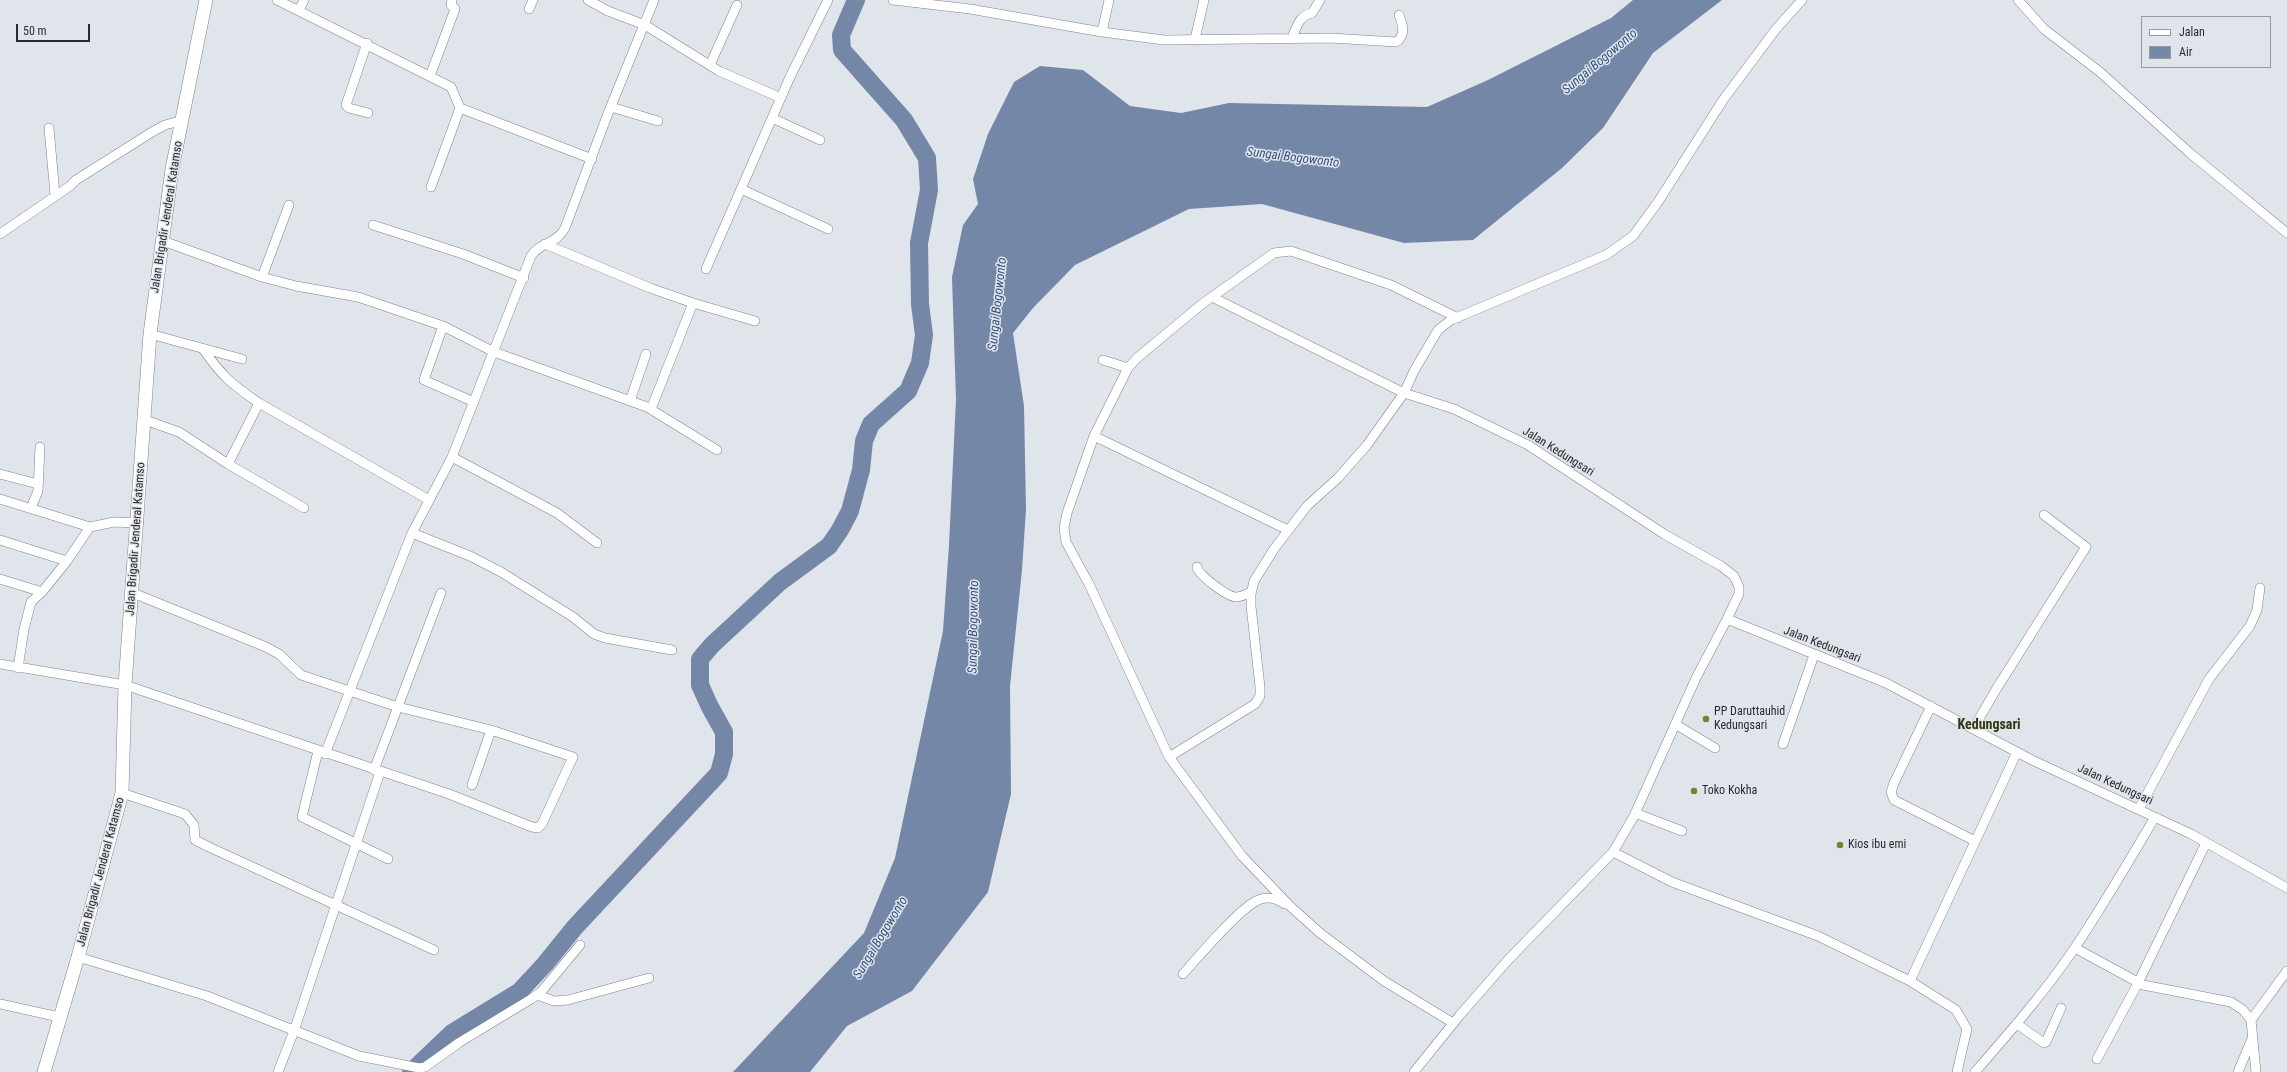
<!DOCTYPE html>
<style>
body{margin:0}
#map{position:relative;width:2287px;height:1072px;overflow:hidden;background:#e0e5ec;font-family:"Roboto Condensed",sans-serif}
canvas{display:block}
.legend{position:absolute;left:2141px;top:16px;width:130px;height:52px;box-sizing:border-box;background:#e0e5ec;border:1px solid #979aa0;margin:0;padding:5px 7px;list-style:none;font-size:12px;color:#292a2d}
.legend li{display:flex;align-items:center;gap:8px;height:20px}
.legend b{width:20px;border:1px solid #979aa0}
.scale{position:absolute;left:16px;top:24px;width:74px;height:18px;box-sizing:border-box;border:2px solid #292a2d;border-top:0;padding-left:5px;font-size:12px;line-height:14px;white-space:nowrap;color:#292a2d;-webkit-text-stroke:3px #e0e5ec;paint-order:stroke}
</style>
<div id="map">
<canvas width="2287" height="1072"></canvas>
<ul class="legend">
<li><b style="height:5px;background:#fff"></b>Jalan</li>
<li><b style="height:11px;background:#7487a7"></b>Air</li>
</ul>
<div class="scale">50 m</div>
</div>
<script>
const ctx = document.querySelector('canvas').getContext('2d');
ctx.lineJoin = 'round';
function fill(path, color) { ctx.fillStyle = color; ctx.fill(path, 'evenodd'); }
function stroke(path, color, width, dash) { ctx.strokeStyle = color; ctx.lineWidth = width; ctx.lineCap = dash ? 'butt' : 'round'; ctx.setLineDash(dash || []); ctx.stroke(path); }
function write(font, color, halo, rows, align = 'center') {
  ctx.font = font + ' "Roboto Condensed",sans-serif'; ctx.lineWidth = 3; ctx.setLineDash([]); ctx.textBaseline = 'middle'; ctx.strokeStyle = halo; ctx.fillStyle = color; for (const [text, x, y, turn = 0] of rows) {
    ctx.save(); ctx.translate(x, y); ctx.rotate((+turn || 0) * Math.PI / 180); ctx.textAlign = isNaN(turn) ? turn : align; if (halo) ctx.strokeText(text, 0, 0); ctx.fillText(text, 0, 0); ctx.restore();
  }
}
const water = new Path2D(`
 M 1633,0 L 1722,0 L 1653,53 L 1603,128 L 1562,168 L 1473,240 L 1404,243 L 1262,204 L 1189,209 L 1075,265 L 1033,308 L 1013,333 L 1024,406 L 1026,509 L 1022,570 L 1010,686 L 1011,794 L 988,892 L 912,991 L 847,1026 L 810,1072 L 733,1072 L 864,933 L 895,858 L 943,631 L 949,545 L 956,400 L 952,277 L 963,225 L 978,204 L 973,179 L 988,134 L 1014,82 L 1040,66 L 1083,70 L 1130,106 L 1181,113 L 1229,103 L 1427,107 L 1488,80 L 1611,18 Z`);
const river = new Path2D(`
 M 411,1072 L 452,1033 L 519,992 L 545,964 L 575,927 L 719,773 L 724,754 L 724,732 L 710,707 L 700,685 L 700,659 L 712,645 L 780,582 L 829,546 L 840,530 L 850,511 L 861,470 L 864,441 L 871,424 L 908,391 L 920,363 L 924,335 L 920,304 L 919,243 L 929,190 L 927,158 L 904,120 L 842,50 L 841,35 L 856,0`);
const minor = new Path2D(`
 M 277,0 L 451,87 L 460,108 L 592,159
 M 588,0 L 608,11 L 645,25 L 719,71 L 781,98
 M 893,0 L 970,9 L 1102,32 L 1164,40 L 1331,38 L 1396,42 C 1406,35 1403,25 1399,15
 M 2018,0 L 2044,29 L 2100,72 L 2191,154 L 2287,233
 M 529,9 L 533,0
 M 299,10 L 304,0
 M 1102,32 L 1109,0
 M 1292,38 C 1297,26 1299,16 1312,13 L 1320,0
 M 1195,39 L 1204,0
 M 367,43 L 346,105 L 349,108 L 368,113
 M 710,65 L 737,5
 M 430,76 L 455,9 L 451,5 L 452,0
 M 611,107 L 658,121
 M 772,118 L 820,140
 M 49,128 L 55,195
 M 431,187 L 460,108
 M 741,189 L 828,229
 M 373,225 L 463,254 L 524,278
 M 0,234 L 70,186 L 76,180 L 152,132 L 165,125 L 183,120
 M 163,241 L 262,277 L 296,286 L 358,297 L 443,326 L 494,352 L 647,407 L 717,450
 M 545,244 L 650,288 L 693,303 L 755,321
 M 706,269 L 790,77 L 828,0
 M 262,277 L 289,205
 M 1212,297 L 1404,393 L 1454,409 L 1528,445 L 1664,534 L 1721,566 L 1734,576 L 1739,587 L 1739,594 L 1727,619 L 1886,683 L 2032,760 L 2191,834 L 2287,888
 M 443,326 L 424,380 L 474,402
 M 150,334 L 242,359
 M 203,349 C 222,376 231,384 259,403
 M 1103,360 L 1128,368
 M 630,401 L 646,354
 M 651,409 L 693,303
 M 145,420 L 179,432 L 228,464 L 304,508
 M 1094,436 L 1288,530
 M 452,457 L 557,513 L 597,543
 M 228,464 L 259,403 L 429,500
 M 0,474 L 38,484
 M 0,499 L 90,527
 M 31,508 L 38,491 L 40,447
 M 412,533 L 470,556 L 501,572 L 573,617 L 594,634 L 605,638 L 672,650
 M 0,540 L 67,561
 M 1197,567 C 1198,575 1228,597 1236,597 C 1241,597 1247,594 1251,592
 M 0,579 L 42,592
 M 0,664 L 125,685 L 449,794 L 532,827 L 538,828 L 542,824 L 573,757 L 491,730 L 398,707 L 301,675 L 279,654 L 266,647 L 133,593
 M 18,668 L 24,629 L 31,602 L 42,592 L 67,561 L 90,527 L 114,522 L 137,523
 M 1931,706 L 1894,783 L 1891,792 L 1894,800 L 1975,841
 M 1675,724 L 1715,748
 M 1973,729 L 1997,688 L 2086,547 L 2044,515
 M 1783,744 L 1814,655
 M 318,751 L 302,817 L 388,859
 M 325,754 L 412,533 L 452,457 L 531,256 C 541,241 556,245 565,228 L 607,116 L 654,0
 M 1169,757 L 1089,584 L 1066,542 L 1064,528 L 1067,513 L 1094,436 L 1128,368 L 1137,358 L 1202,304 L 1274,253 L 1291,251 L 1391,285 L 1458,318
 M 374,770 L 441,593
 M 472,785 L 491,730
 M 122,793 L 185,814 L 194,825 L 195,840 L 209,847 L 434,950
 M 2139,809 L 2209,679 L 2250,626 L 2257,610 L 2260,588
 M 1635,813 L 1682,831
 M 1613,852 L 1672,882 L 1818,936 L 1910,981 L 1956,1010 L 1967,1029 L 1957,1072
 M 2075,948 L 2143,985 L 2231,1002 L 2243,1010 L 2251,1020 L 2256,1072
 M 78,957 L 207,996 L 359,1056 L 419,1068 L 425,1067 L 460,1042 L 531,999 L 541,992 L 580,945
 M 1183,974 C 1199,956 1236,912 1256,901 C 1265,896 1276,898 1285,904
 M 1910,981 L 2017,752
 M 537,995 L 554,1001 L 568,1000 L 649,978
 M 0,1004 L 59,1017
 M 2251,1020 L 2287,971
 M 1453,1023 L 1384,981 L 1320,933 L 1290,906 L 1242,856 L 1169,757 L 1255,704 L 1260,696 L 1260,687 L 1251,606 L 1251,594 L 1254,581 L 1274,549 L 1307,506 L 1338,478 L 1367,445 L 1404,393 L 1414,371 L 1438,330 L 1451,320 L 1606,255 L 1633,236 L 1658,202 L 1723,100 L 1776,29 L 1802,0
 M 2017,1024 L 2044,1043 L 2046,1042 L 2061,1008
 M 2097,1059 L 2138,983 L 2206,843
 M 278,1072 L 294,1031 L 380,772
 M 1414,1072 L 1460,1015 L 1508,960 L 1613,852 L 1634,816 L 1696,678 L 1727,619
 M 1975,1072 C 2010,1032 2044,993 2074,949 C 2103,906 2129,861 2155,817
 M 2238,1072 L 2251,1041`);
const secondary = new Path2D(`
 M 44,1072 L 78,957 L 122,793 L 125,685 L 150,334 L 172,169 L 206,0`);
const markers = [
 [1706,719,4,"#75822f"],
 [1694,791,4,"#75822f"],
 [1840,845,4,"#75822f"]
];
const streetNames = [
 ["Jalan Brigadir Jenderal Katamso",167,217,-81],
 ["Jalan Kedungsari",1558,452,32],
 ["Jalan Brigadir Jenderal Katamso",136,539,-86],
 ["Jalan Kedungsari",1822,645,21],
 ["Jalan Kedungsari",2115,785,25],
 ["Jalan Brigadir Jenderal Katamso",101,872,-75]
];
const poiNames = [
 ["PP Daruttauhid",1714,712],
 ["Kedungsari",1714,726],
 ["Toko Kokha",1702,791],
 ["Kios ibu emi",1848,845]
];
const waterNames = [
 ["Sungai Bogowonto",1600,62,-40],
 ["Sungai Bogowonto",1293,158,7],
 ["Sungai Bogowonto",998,304,-84],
 ["Sungai Bogowonto",974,627,-89],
 ["Sungai Bogowonto",881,938,-59]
];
const quarterNames = [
 ["Kedungsari",1989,725]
];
fill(water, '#7487a7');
stroke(river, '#7487a7', 18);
stroke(minor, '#7e8289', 10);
stroke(secondary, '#7e8289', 14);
stroke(minor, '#fff', 9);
stroke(secondary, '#fff', 13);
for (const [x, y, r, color] of markers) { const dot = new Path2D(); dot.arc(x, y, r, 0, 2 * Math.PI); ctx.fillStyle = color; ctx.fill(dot); stroke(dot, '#e0e5ec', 1.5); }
write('12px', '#292a2d', '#e0e5ec', streetNames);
write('12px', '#292a2d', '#e0e5ec', poiNames, 'left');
write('italic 13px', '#36507e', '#e0e5ec', waterNames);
write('bold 14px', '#323811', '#e0e5ec', quarterNames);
</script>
